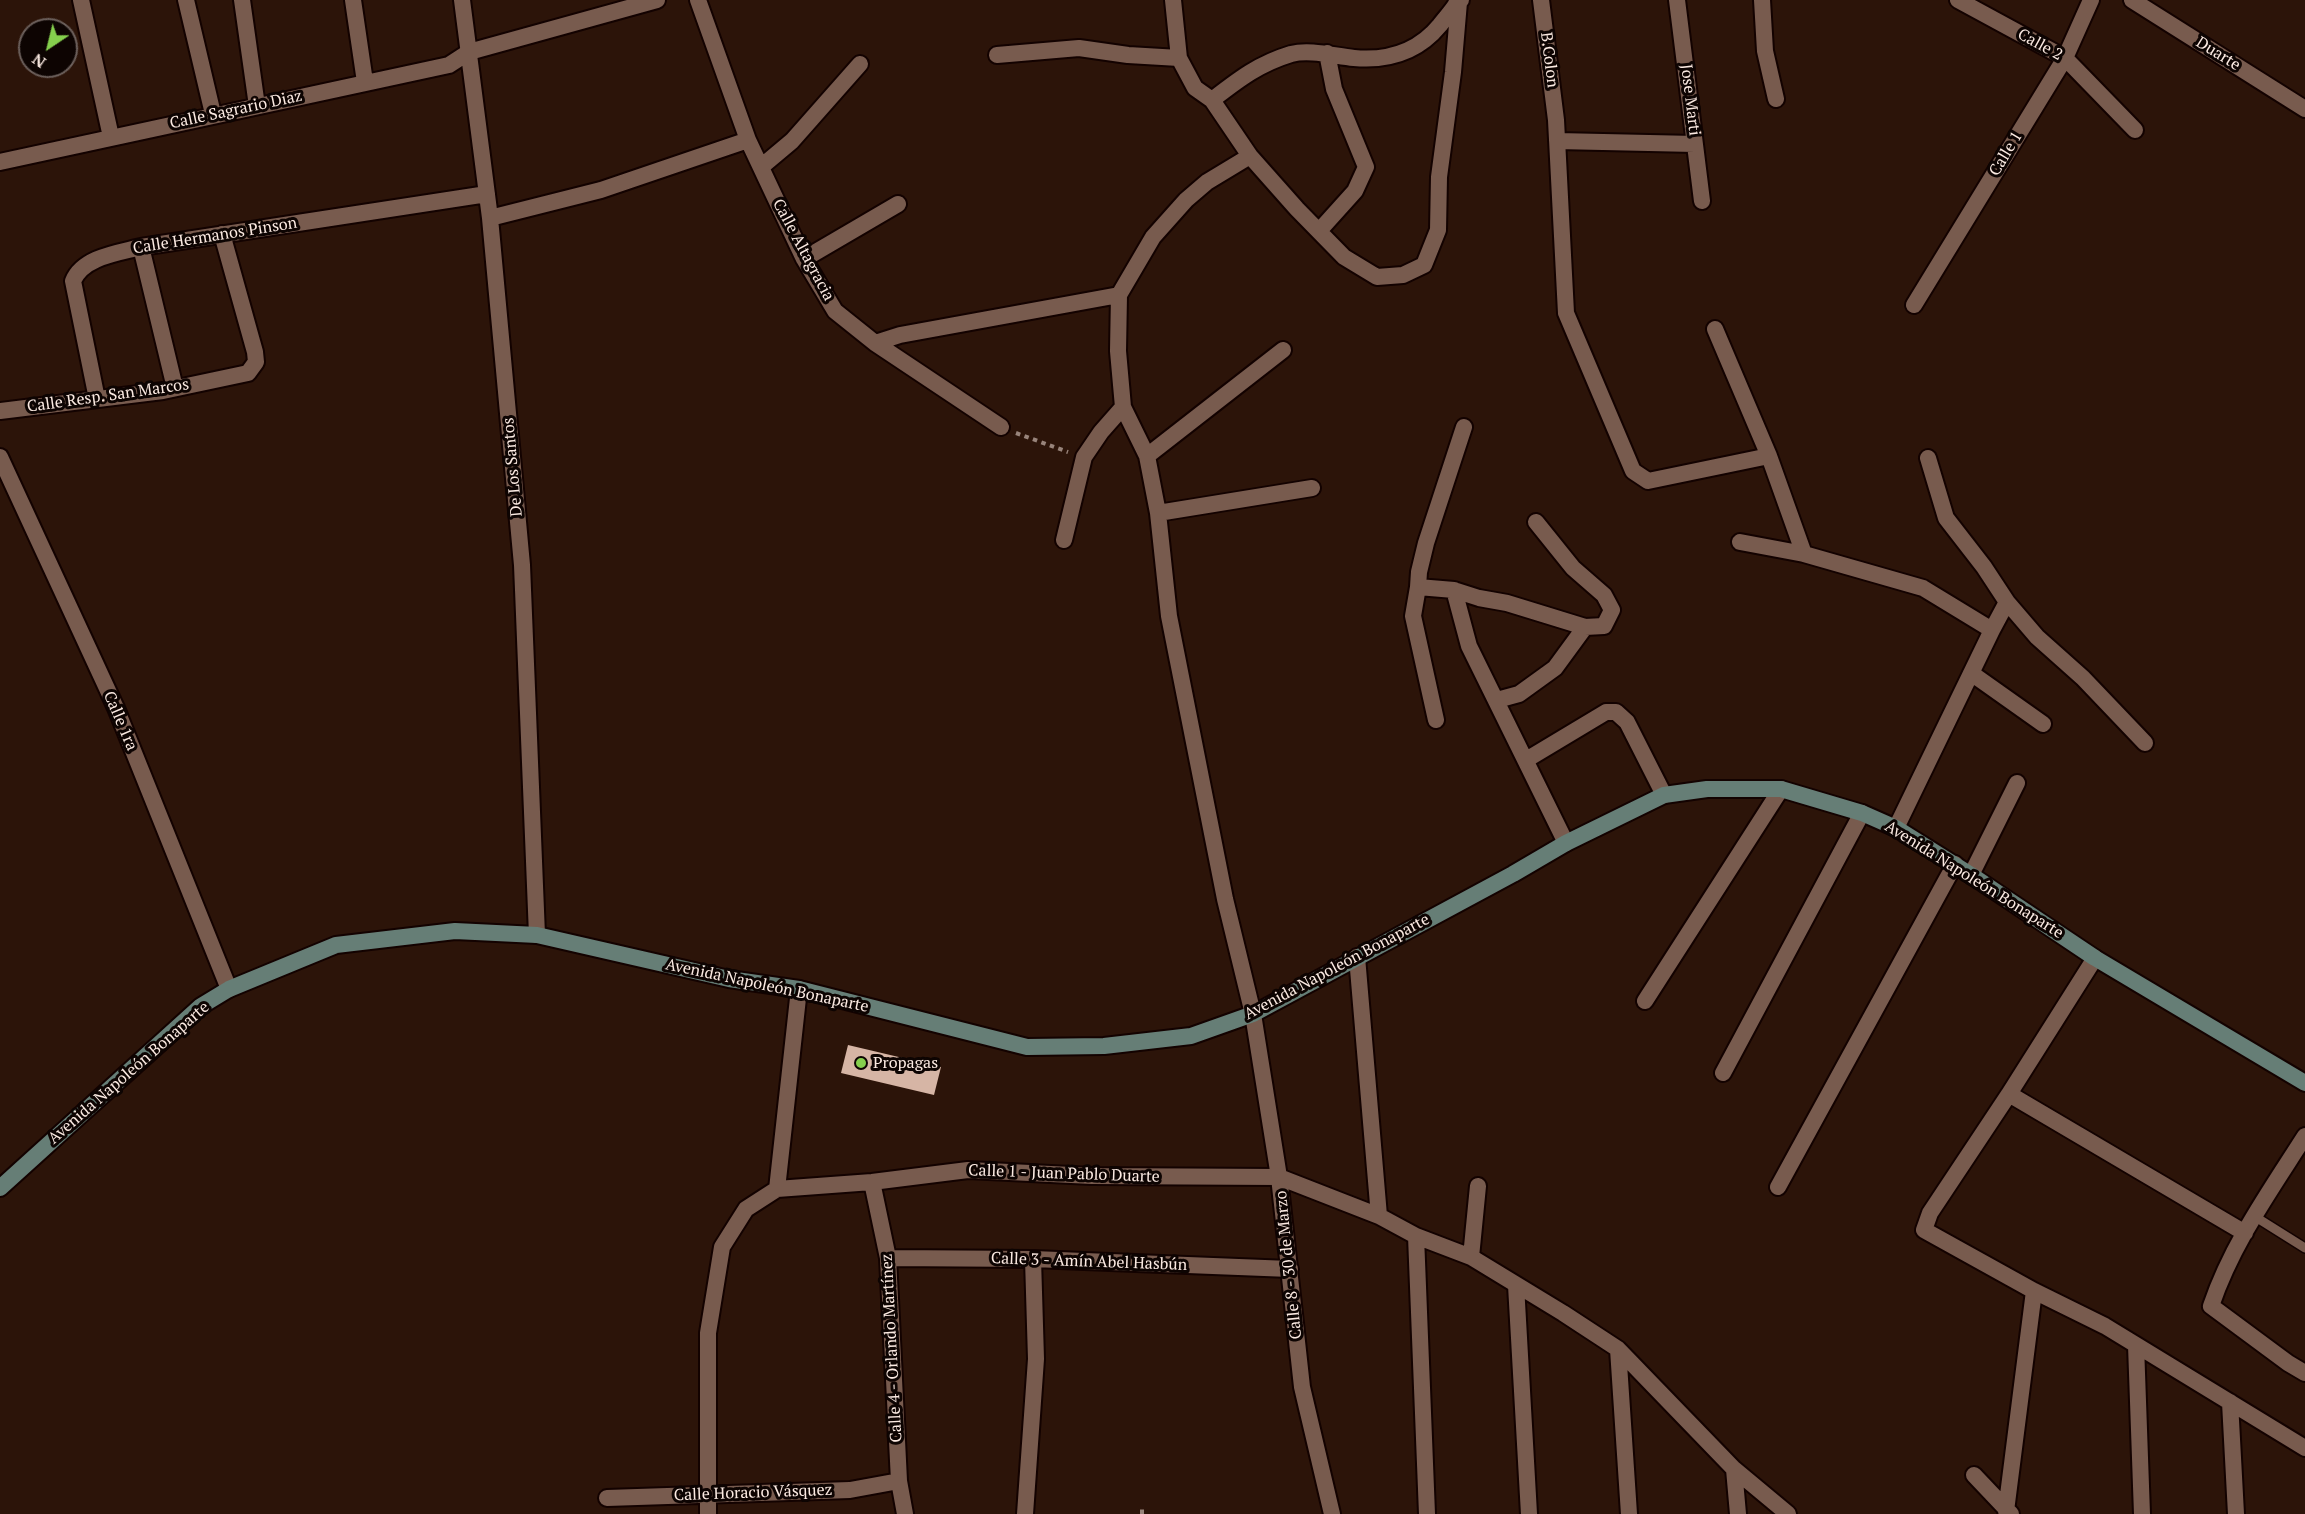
<!DOCTYPE html>
<meta charset="utf-8">
<style>
body{margin:0}
#map{position:relative;width:2305px;height:1514px;overflow:hidden;background:#2c1409;font-family:"PT Serif",serif}
canvas{display:block}
.north{position:absolute;left:18px;top:18px;width:60px;height:60px;box-sizing:border-box;background:#0d0402;border:2px solid #6c605c;border-radius:50%;rotate:215deg;font-size:16px;font-weight:700;line-height:24px;text-align:center;color:#fbeae2}
.north::after{content:'';display:block;margin:auto;width:21px;height:27px;background:#85cf4d;clip-path:polygon(50% 0,100% 100%,50% 72%,0 100%)}
</style>
<div id="map">
<canvas width="2305" height="1514"></canvas>
<div class="north">N</div>
</div>
<script>
const ctx = document.querySelector('canvas').getContext('2d');
ctx.lineJoin = 'round';
function fill(path, color) { ctx.fillStyle = color; ctx.fill(path, 'evenodd'); }
function stroke(path, color, width, dash) { ctx.strokeStyle = color; ctx.lineWidth = width; ctx.lineCap = dash ? 'butt' : 'round'; ctx.setLineDash(dash || []); ctx.stroke(path); }
function write(font, color, halo, rows, align = 'center') {
  ctx.font = font + ' "PT Serif",serif'; ctx.lineWidth = 6; ctx.setLineDash([]); ctx.textBaseline = 'middle'; ctx.strokeStyle = halo; ctx.fillStyle = color; for (const [text, x, y, turn = 0] of rows) {
    ctx.save(); ctx.translate(x, y); ctx.rotate((+turn || 0) * Math.PI / 180); ctx.textAlign = isNaN(turn) ? turn : align; if (halo) ctx.strokeText(text, 0, 0); ctx.fillText(text, 0, 0); ctx.restore();
  }
}
const building = new Path2D(`
 M 848,1045 L 941,1067 L 934,1095 L 841,1073 Z`);
const path = new Path2D(`
 M 1016,433 L 1068,452
 M 1142,1514 L 1142,1506`);
const service = new Path2D(`
 M 2254,1216 L 2305,1248`);
const minor = new Path2D(`
 M 81,0 L 111,137
 M 186,0 L 213,114
 M 242,0 L 257,106
 M 353,0 L 365,82
 M 462,0 L 490,218 L 522,565 L 537,935
 M 698,0 L 748,140 L 804,259 L 835,311 L 875,343 L 1001,427
 M 1173,0 L 1179,58 L 1195,88 L 1212,100 L 1250,156 L 1297,209 L 1344,257 L 1377,277 L 1403,275 L 1424,265 L 1438,230 L 1439,177 L 1453,72 L 1459,2 L 1461,0
 M 1541,0 L 1556,120 L 1566,313 L 1633,471 L 1648,481 L 1769,456
 M 1677,0 L 1702,201
 M 1762,0 L 1765,51 L 1776,99
 M 1958,0 L 2065,58 L 2135,130
 M 2132,0 L 2305,109
 M 997,55 L 1079,48 L 1128,55 L 1179,58
 M 1212,100 C 1238,80 1258,64 1291,54 C 1310,49 1334,56 1354,58 C 1388,61 1418,52 1440,25 C 1445,18 1456,7 1457,1
 M 1557,141 L 1695,144
 M 1250,156 L 1207,182 L 1186,200 L 1153,237 L 1119,295 L 1118,351 L 1123,407 L 1147,456 L 1158,513 L 1169,616 L 1225,899 L 1253,1014 L 1279,1177 L 1302,1387 L 1332,1514
 M 0,162 L 449,65 L 469,52 L 657,0
 M 761,167 L 792,141 L 860,64
 M 490,218 L 601,190 L 748,140
 M 1319,231 L 1355,191 L 1366,167 L 1334,89 L 1327,53
 M 141,247 L 175,388
 M 804,259 L 898,204
 M 1914,305 L 2065,58 L 2091,0
 M 1715,329 L 1769,456 L 1804,554 L 1923,588 L 1992,630 L 1896,828
 M 875,343 L 900,335 L 1119,295
 M 97,399 L 73,281 C 83,257 118,253 141,247 L 487,194
 M 0,411 L 163,391 L 248,373 L 256,362 L 255,352 L 222,234
 M 1147,456 L 1283,350
 M 0,457 L 116,708 L 229,989
 M 1928,458 L 1946,518 L 1984,567 L 2007,602 L 1992,630
 M 1158,513 L 1312,488
 M 1064,540 L 1084,457 L 1101,432 L 1123,407
 M 1740,542 L 1804,554
 M 1418,587 L 1454,590 L 1469,646 L 1566,843
 M 1454,590 L 1479,598 L 1507,603 L 1585,627 L 1604,626 L 1612,610 L 1604,595 L 1573,568 L 1536,522
 M 2007,602 L 2037,637 L 2083,678 L 2145,743
 M 1971,673 L 2043,724
 M 1497,700 L 1519,694 L 1555,668 L 1585,627
 M 1436,720 L 1413,616 L 1418,587 L 1419,572 L 1426,543 L 1464,427
 M 1526,760 L 1606,712 L 1616,712 L 1627,722 L 1664,795
 M 1971,875 L 2017,783
 M 1357,957 L 1379,1216
 M 2095,958 L 2009,1094 L 2245,1233
 M 1645,1001 L 1781,789
 M 1723,1073 L 1862,813
 M 2009,1094 L 1930,1213 L 1924,1230 L 2034,1291 L 2105,1326 L 2305,1448
 M 2305,1136 C 2270,1191 2232,1244 2211,1306 L 2288,1363 L 2305,1373
 M 872,1182 L 888,1258 L 899,1481 L 905,1514
 M 1778,1187 L 1955,864
 M 777,1189 L 799,989
 M 1416,1236 L 1427,1514
 M 1471,1257 L 1478,1186
 M 888,1258 L 1033,1259 L 1290,1269
 M 1516,1285 L 1529,1514
 M 2136,1345 L 2142,1514
 M 1618,1349 L 1629,1514
 M 2230,1402 L 2236,1514
 M 1734,1469 L 1738,1514
 M 1974,1475 L 2011,1514
 M 607,1498 L 850,1490 L 899,1481
 M 2006,1511 L 2034,1291
 M 708,1514 L 708,1333 L 722,1247 L 746,1209 L 777,1189 L 872,1182 L 968,1170 L 1092,1176 L 1279,1177 L 1379,1216 L 1416,1236 L 1471,1257 L 1563,1313 L 1618,1349 L 1734,1469 L 1788,1514
 M 1025,1514 L 1036,1359 L 1033,1259`);
const secondary = new Path2D(`
 M 0,1188 L 201,1006 L 229,989 L 336,945 L 455,931 L 537,935 L 729,979 L 799,989 L 1027,1047 L 1104,1046 L 1191,1036 L 1253,1014 L 1513,874 L 1566,843 L 1664,795 L 1707,789 L 1781,789 L 1862,813 L 1896,828 L 1971,875 L 2095,958 L 2305,1083`);
const markers = [
 [861,1063,6,"#85cf4d"]
];
const streetNames = [
 ["Calle 2",2040,45,29],
 ["Duarte",2218,54,32],
 ["B.Colon",1549,60,83],
 ["Jose Marti",1690,100,83],
 ["Calle Sagrario Diaz",236,110,-12],
 ["Calle 1",2006,154,-59],
 ["Calle Hermanos Pinson",215,236,-9],
 ["Calle Altagracia",803,250,62],
 ["Calle Resp. San Marcos",108,396,-8],
 ["De Los Santos",513,467,-95],
 ["Calle 1ra",120,721,67],
 ["Avenida Napoleón Bonaparte",1974,880,32],
 ["Avenida Napoleón Bonaparte",1337,967,-28],
 ["Avenida Napoleón Bonaparte",767,986,12],
 ["Avenida Napoleón Bonaparte",129,1073,-41],
 ["Calle 1 - Juan Pablo Duarte",1064,1174,2],
 ["Calle 3 - Amín Abel Hasbún",1089,1262,2],
 ["Calle 8 - 30 de Marzo",1289,1265,-96],
 ["Calle 4 - Orlando Martínez",892,1348,-93],
 ["Calle Horacio Vásquez",753,1493,-2]
];
const poiNames = [
 ["Propagas",873,1063]
];
fill(building, '#d6b5a5');
stroke(service, '#130200', 12);
stroke(minor, '#130200', 20);
stroke(secondary, '#130200', 20);
stroke(path, '#98847b', 4, [4.5, 4.5]);
stroke(service, '#785b4e', 9);
stroke(minor, '#785b4e', 16);
stroke(secondary, '#667e76', 16);
for (const [x, y, r, color] of markers) { const dot = new Path2D(); dot.arc(x, y, r, 0, 2 * Math.PI); ctx.fillStyle = color; ctx.fill(dot); stroke(dot, '#0d0402', 2); }
write('16px', '#fbeae2', '#0d0402', streetNames);
write('16px', '#fbeae2', '#0d0402', poiNames, 'left');
</script>
